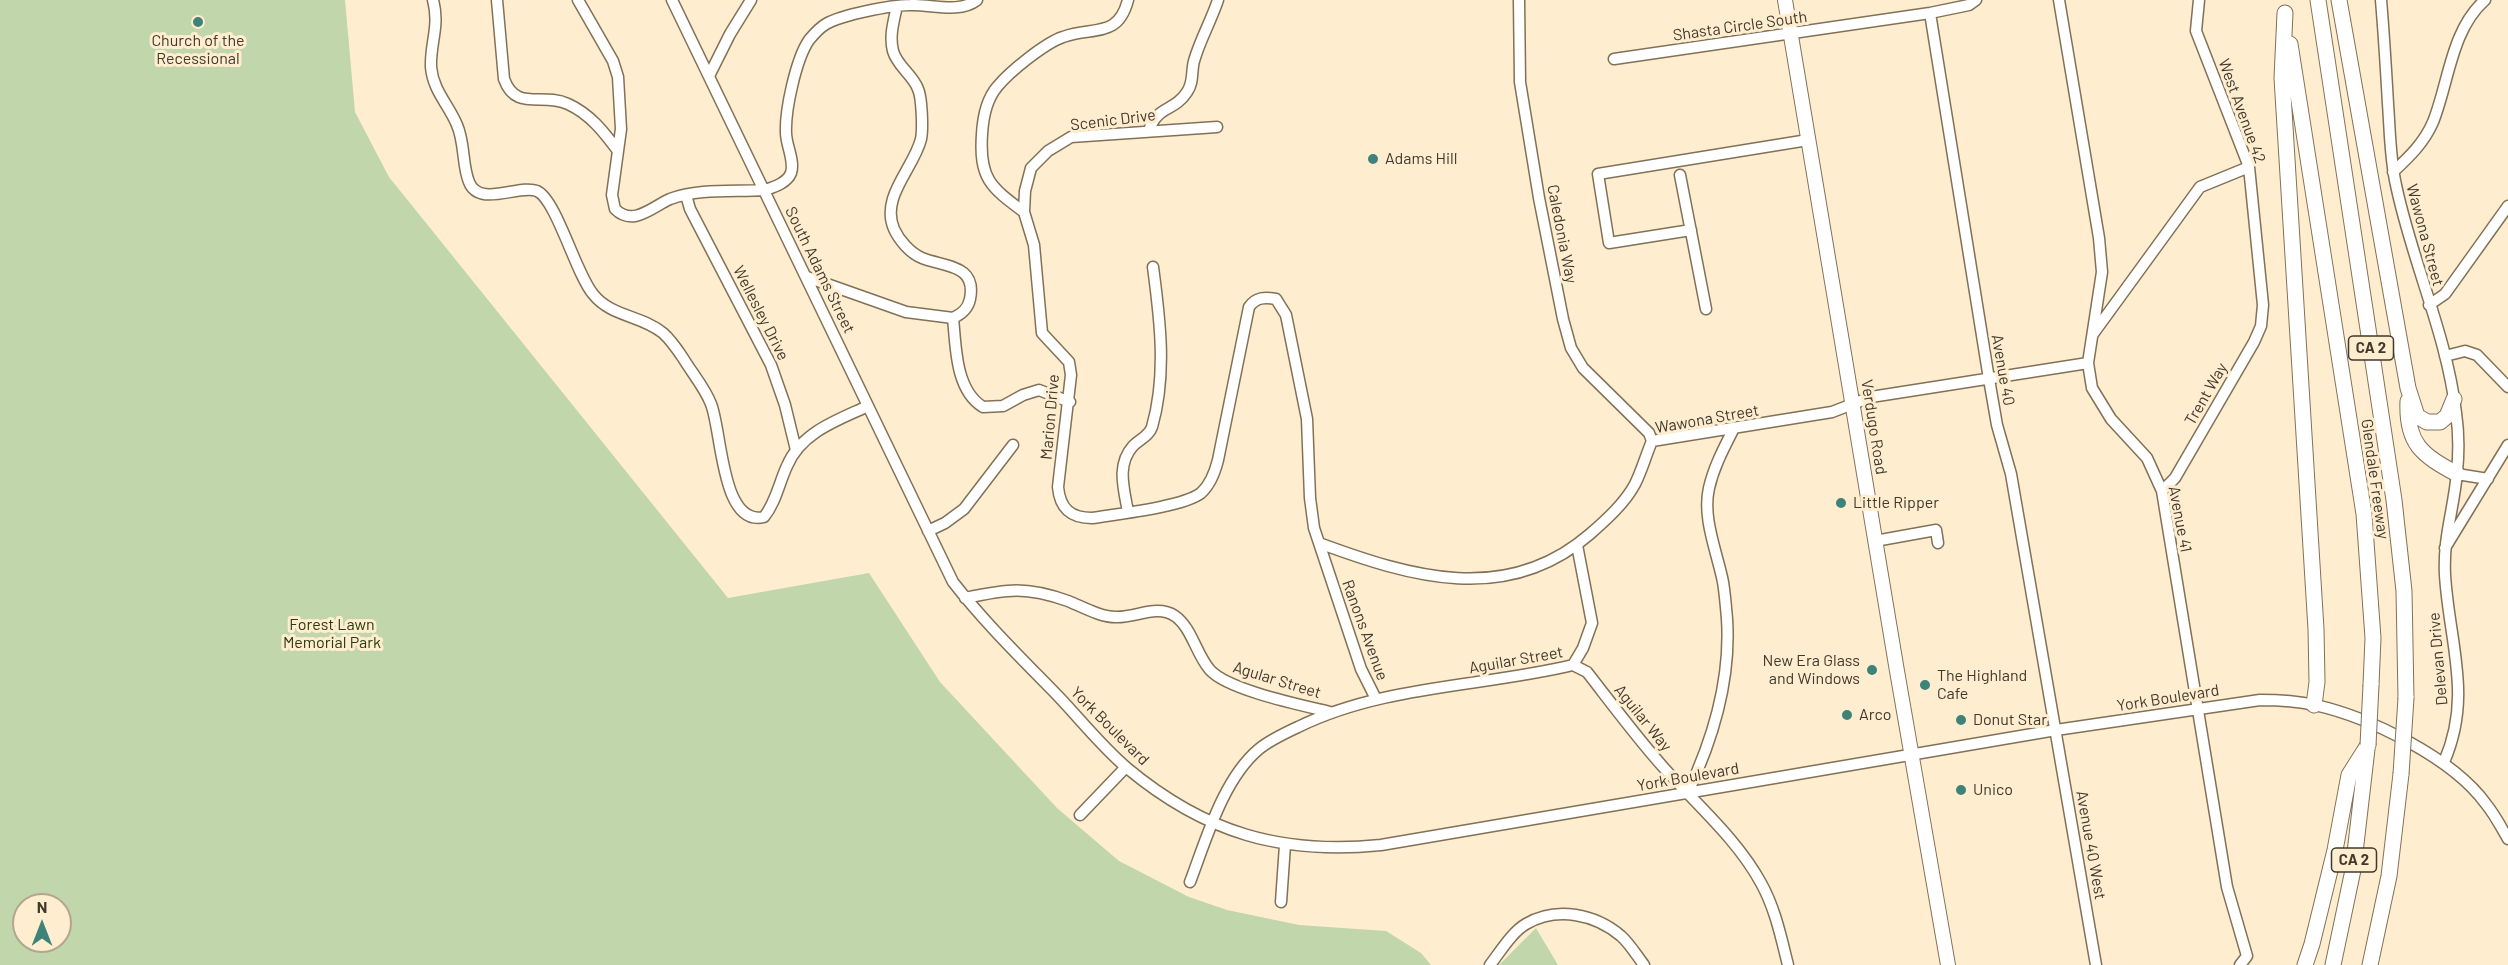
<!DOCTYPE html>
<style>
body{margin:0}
#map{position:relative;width:2508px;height:965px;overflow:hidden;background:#ffedcf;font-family:Barlow,sans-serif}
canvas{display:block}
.north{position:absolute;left:12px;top:893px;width:60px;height:60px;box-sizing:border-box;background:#ffedcf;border:2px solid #b3a58e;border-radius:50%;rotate:0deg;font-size:16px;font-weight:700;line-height:24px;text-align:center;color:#40392d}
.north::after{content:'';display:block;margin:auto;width:21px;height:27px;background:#3d837a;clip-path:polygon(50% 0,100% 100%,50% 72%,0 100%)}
</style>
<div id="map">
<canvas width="2508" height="965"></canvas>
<div class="north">N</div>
</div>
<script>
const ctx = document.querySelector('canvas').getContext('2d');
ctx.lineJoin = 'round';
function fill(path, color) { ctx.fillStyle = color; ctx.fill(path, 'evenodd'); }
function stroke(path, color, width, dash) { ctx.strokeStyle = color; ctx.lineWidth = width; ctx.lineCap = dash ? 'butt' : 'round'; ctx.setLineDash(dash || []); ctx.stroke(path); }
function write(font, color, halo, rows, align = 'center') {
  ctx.font = font + ' Barlow,sans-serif'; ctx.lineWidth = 6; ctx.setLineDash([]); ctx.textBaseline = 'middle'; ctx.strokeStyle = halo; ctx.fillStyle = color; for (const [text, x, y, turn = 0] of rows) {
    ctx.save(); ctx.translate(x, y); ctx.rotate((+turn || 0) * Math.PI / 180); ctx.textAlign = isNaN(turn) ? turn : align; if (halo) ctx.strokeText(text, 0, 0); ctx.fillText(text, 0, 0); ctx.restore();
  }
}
const green = new Path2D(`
 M 0,0 L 345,0 L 355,112 L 389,177 L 728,598 L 869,573 L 940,682 L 1057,808 L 1119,861 L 1189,897 L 1227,910 L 1299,925 L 1386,931 L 1421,953 L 1431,965 L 0,965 ZM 24,905 L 60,905 L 60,941 L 24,941 Z
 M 1536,928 L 1558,965 L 1499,965 Z`);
const minor = new Path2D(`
 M 433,0 C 440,26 430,43 431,67 C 433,91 449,105 457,125 C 465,143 462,165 469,182 C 479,208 519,184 537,191 C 556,199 576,274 593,294 C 611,317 641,315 663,333 C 671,340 677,349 683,358 C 692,373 705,388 711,404 C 722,431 721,527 764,517 C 776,502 779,483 787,466 C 801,432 838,420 868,406
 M 497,0 L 504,79 C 516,112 542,92 568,104 C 590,114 604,132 618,151
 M 578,0 L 613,61 L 618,77 L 621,129 L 612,195 L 615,209 C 633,227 652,207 670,199 C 699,188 735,192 765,190 C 774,187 787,183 791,173 C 795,161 786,145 786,133 C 785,110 796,59 809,40 C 814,34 819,28 826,24 C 841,15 891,5 910,5 C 931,4 959,14 977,0
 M 672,0 L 953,582 C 985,623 1022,659 1058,696 C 1080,719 1102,747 1127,768 C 1205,833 1281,855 1381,845 L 2056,730 L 2260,700 C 2278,700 2297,701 2315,705 C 2369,717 2453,758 2486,804 C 2495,815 2501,827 2508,839
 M 1519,0 L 1520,82 L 1539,198 L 1563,319 L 1571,348 L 1583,368 L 1649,433 L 1652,441
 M 2059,0 L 2099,238 L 2102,272 L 2088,363 L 2092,388 L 2111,419 L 2147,458 L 2162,491 L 2227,887 L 2247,956 L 2240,965
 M 2381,0 C 2384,35 2386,69 2388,104 C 2390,131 2390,159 2396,185 C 2412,262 2447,335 2456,413 C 2459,433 2459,452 2457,472 C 2454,509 2443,536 2445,575 C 2449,642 2473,696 2444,762
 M 897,6 C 894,20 889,36 893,51 C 897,66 913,75 918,89 C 922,98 923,129 921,139 C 914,168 880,197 894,229 C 899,240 910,253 922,258 C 944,267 977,264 970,299 C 968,309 962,314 953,318
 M 1930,13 L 1989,379 L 1997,425 L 2011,474 L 2096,965
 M 1614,59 L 1930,13 L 1969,5 L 1976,0
 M 709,76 L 730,34 L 751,0
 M 1217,127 L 1071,137 L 1048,151 L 1031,168 L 1025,191 L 1024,212 L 1034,245 L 1042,333 L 1069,362 L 1071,375 L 1058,487 C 1060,509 1071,518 1092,518 C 1117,514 1183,507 1201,493 C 1211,484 1215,472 1218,460 L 1249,307 C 1256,297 1265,297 1276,299 L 1286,315 L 1307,419 L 1310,498 L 1314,528 L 1361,669 L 1376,699
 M 1149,130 C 1158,105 1174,112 1187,92 C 1194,82 1191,72 1194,61 C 1200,40 1211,21 1218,0
 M 2393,172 C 2409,157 2424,143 2433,122 C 2449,82 2451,30 2485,0
 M 1680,175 L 1706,309
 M 686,195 L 690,209 L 771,365 L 785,405 L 796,450
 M 1024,212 C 990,187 979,178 982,134 C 983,117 986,100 997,87 C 1009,72 1045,43 1063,37 C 1093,26 1118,39 1128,0
 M 1691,230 L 1609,243 L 1598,174 L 1808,140
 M 807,277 L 906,312 L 953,318 C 956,346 955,390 983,407 L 1003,406 L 1023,395 L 1039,390 L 1070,402
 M 2429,305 L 2445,294 L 2508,206
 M 2093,334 L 2200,187 L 2249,167
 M 2445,356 L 2465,351 L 2477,355 L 2508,387
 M 2457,474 L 2488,479
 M 2162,491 L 2175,478 L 2254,342 L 2261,326 L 2263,305 L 2249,167 L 2196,31 L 2199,0
 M 1128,512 C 1124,489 1116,465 1133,446 C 1140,439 1149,436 1152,427 C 1167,375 1160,319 1153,267
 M 928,531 L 945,523 L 964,509 L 1013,445
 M 1875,541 L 1936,530 L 1938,543
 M 1319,543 C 1411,577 1507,606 1590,534 C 1606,520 1625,503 1635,484 C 1642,470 1646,455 1652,441 L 1832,412 L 1871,397 L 2088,363
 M 2445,548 L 2508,445
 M 965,598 C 1008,589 1026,586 1068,601 C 1083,607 1100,617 1116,617 C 1135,618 1157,604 1175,616 C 1192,628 1196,654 1210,670 C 1228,690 1301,705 1330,712
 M 1573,665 L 1587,672 C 1612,704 1637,738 1664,768 C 1697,805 1737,839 1761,883 C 1775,908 1781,937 1788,965
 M 1688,792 C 1713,739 1731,679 1727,619 C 1726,607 1725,594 1723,582 C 1717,552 1702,518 1709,488 C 1714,466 1724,448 1734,428
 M 1080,815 L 1126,767
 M 1190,882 C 1206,840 1223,779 1259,749 C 1270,740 1285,733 1298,727 C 1383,685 1482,687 1573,665 L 1583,648 L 1592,623 L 1577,545
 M 1281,902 L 1285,845
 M 1490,965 C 1500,952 1512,932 1526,924 C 1557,906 1595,914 1621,936 C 1630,944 1637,956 1644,965`);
const major = new Path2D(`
 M 1785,0 L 1897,671 L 1948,965`);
const highway = new Path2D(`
 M 2318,0 L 2394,500 L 2404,591 L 2406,698
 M 2339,0 L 2408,388 L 2417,416 L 2427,422 L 2440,422 L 2447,416 L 2454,399
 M 2285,13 L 2282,78 L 2316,629 L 2317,682 L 2314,705
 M 2290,44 L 2364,514 L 2373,638 L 2371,685
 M 2408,401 C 2406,444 2422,455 2457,474
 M 2305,965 L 2312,944 L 2335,850 L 2349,775 L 2368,745
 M 2333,965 L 2353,870 L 2367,749
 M 2370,965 L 2389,876 L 2401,774`);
const highwayBridge = new Path2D(`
 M 2368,745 L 2371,685
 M 2401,774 L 2406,698`);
const markers = [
 [198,22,6,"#3d837a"],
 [1373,159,6,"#3d837a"],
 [1841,503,6,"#3d837a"],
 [1872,670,6,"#3d837a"],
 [1925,685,6,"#3d837a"],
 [1847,715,6,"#3d837a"],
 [1961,720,6,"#3d837a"],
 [1961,790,6,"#3d837a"]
];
const shields = [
 [2371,348,45],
 [2354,860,45]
];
const shieldNames = [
 ["CA 2",2371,348],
 ["CA 2",2354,860]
];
const streetNames = [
 ["Shasta Circle South",1740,26,-8],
 ["West Avenue 42",2242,111,70],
 ["Scenic Drive",1113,120,-7],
 ["Caledonia Way",1562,234,79],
 ["Wawona Street",2425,235,75],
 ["South Adams Street",820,270,64],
 ["Wellesley Drive",761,313,63],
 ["Avenue 40",2003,370,80],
 ["Trent Way",2206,394,-60],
 ["Marion Drive",1050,417,-85],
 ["Wawona Street",1707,419,-10],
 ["Verdugo Road",1874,427,81],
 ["Glendale Freeway",2375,479,82],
 ["Avenue 41",2180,519,79],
 ["Ranons Avenue",1365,630,70],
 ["Delevan Drive",2438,659,-95],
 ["Aguilar Street",1516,660,-10],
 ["Agular Street",1277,680,17],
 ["York Boulevard",2168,698,-9],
 ["Aguilar Way",1643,718,51],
 ["York Boulevard",1110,726,45],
 ["York Boulevard",1688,777,-10],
 ["Avenue 40 West",2091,845,80]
];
const poiNames = [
 ["Church of the",198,41,"center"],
 ["Recessional",198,59,"center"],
 ["Adams Hill",1385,159],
 ["Little Ripper",1853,503],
 ["New Era Glass",1860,661,"right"],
 ["and Windows",1860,679,"right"],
 ["The Highland",1937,676],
 ["Cafe",1937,694],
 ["Arco",1859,715],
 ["Donut Star",1973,720],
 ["Unico",1973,790]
];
const parkNames = [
 ["Forest Lawn",332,625],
 ["Memorial Park",332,643]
];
fill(green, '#c1d6aa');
stroke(minor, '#817157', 13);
stroke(major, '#817157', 16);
stroke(highway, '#817157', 17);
stroke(minor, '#fff', 10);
stroke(major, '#fff', 14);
stroke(highway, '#fff', 15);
stroke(highwayBridge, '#817157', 17, []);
stroke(highwayBridge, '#fff', 15);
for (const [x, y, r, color] of markers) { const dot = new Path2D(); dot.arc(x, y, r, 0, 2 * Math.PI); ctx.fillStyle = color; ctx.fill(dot); stroke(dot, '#ffedcf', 2); }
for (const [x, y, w] of shields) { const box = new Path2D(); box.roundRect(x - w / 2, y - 12, w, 24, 4.5); ctx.fillStyle = '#ffedcf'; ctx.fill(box); stroke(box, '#40392d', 1.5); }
write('bold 15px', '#40392d', null, shieldNames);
write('16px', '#40392d', '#ffedcf', streetNames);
write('16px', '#40392d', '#ffedcf', poiNames, 'left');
write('16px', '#293d0a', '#ffedcf', parkNames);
</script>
